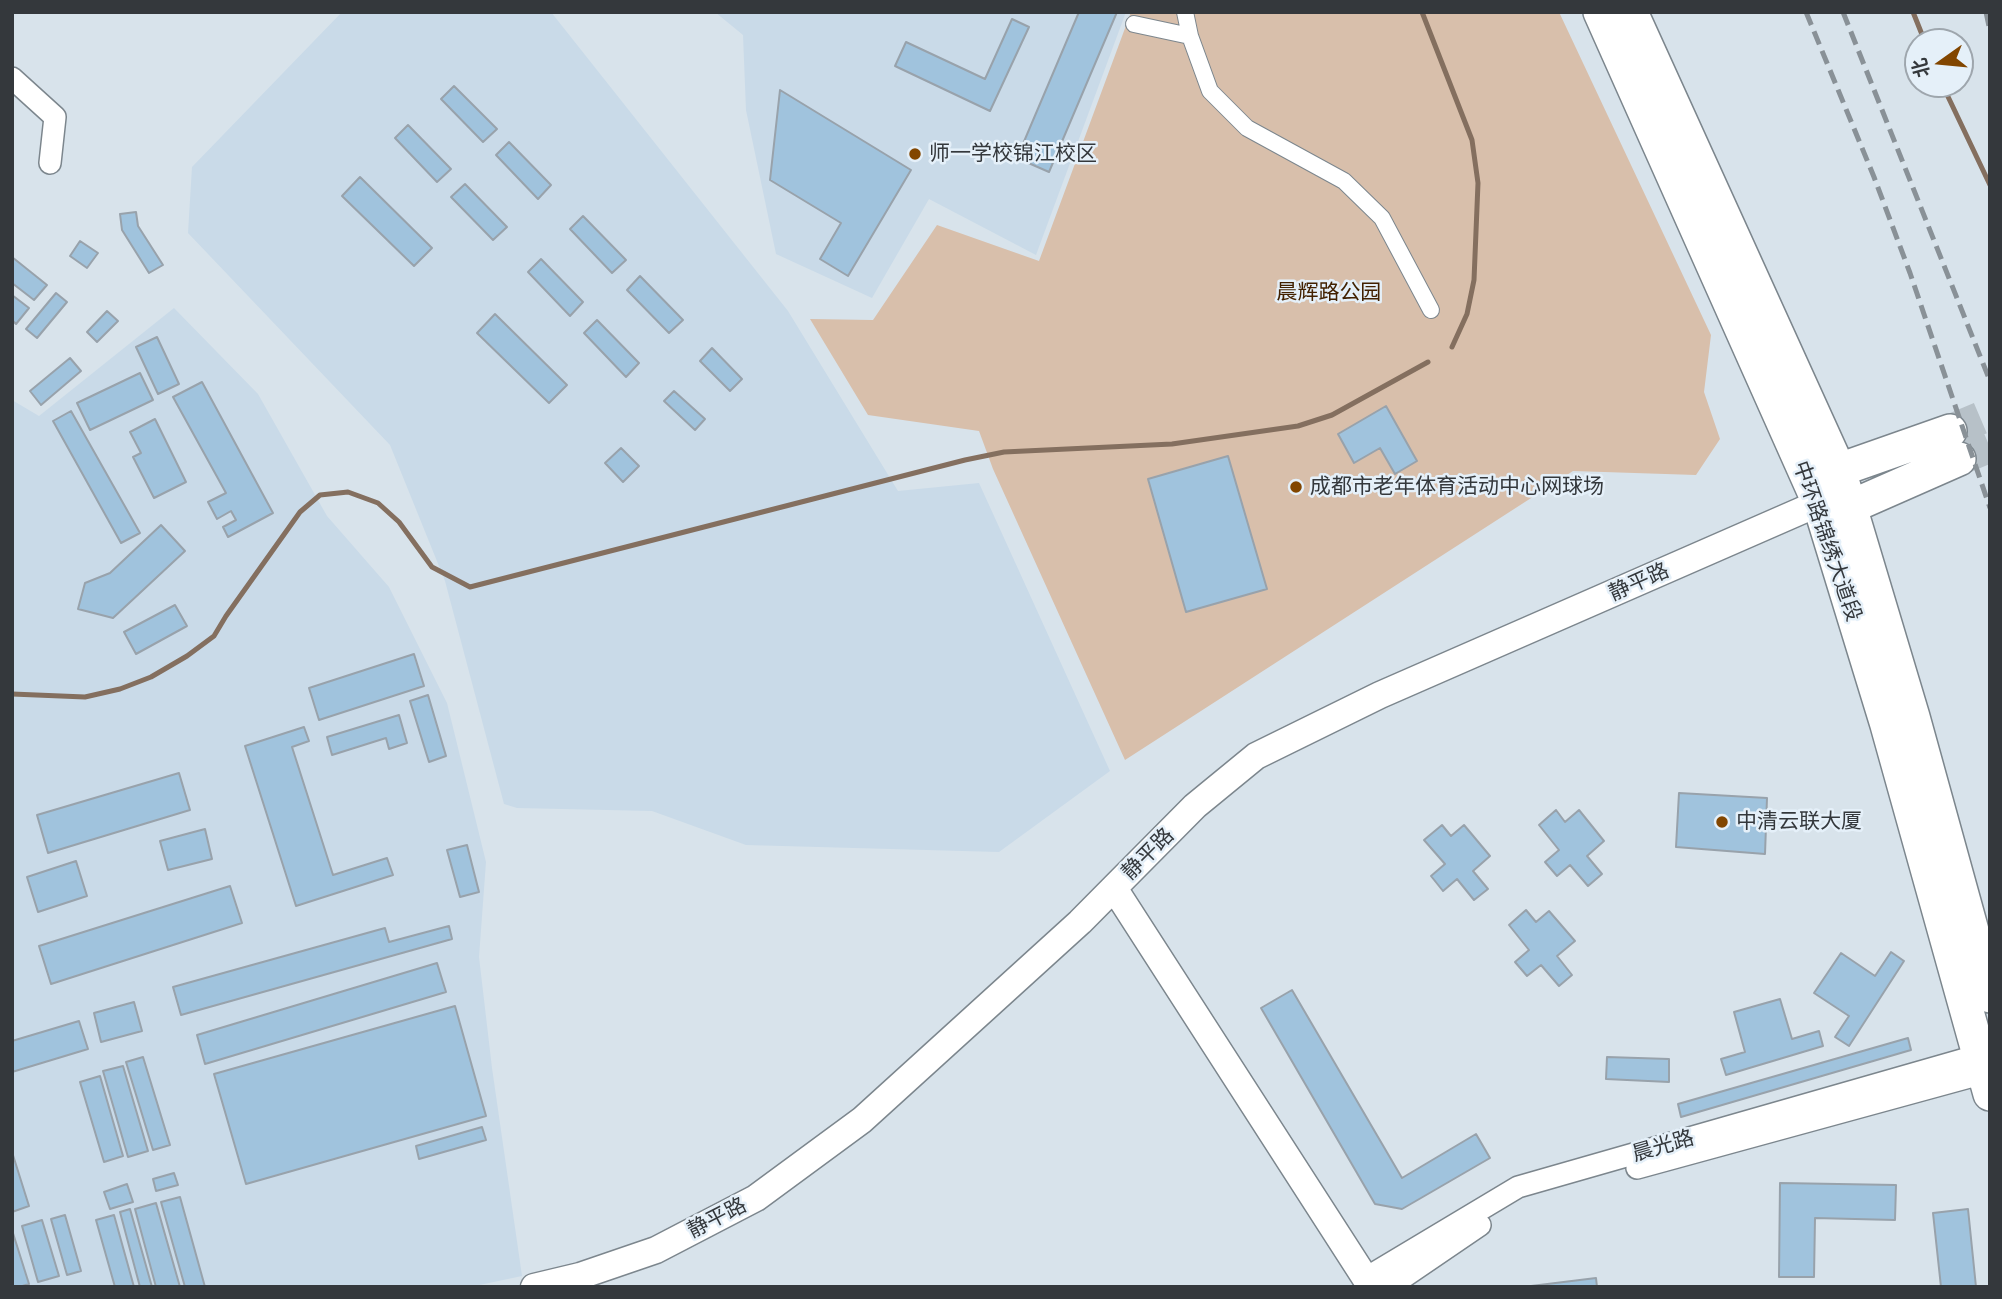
<!DOCTYPE html>
<meta charset="utf-8">
<style>
body{margin:0}
#map{position:relative;width:2002px;height:1299px;overflow:hidden;background:#d8e3eb;font-family:"Public Sans","Noto Sans SC",sans-serif}
canvas{display:block}
.frame{position:absolute;inset:0;border:14px solid #34383c;pointer-events:none}
.north{position:absolute;left:1904px;top:28px;width:70px;height:70px;box-sizing:border-box;background:#e5f0f9;border:2px solid #9ea6ad;border-radius:50%;rotate:255deg;font-size:19px;font-weight:700;line-height:28px;text-align:center;color:#34383c}
.north::after{content:'';display:block;margin:auto;width:24px;height:32px;background:#824600;clip-path:polygon(50% 0,100% 100%,50% 72%,0 100%)}
</style>
<div id="map">
<canvas width="2002" height="1299"></canvas>
<div class="frame"></div>
<div class="north">北</div>
</div>
<script>
const ctx = document.querySelector('canvas').getContext('2d');
ctx.lineJoin = 'round';
function fill(path, color) { ctx.fillStyle = color; ctx.fill(path, 'evenodd'); }
function stroke(path, color, width, dash) { ctx.strokeStyle = color; ctx.lineWidth = width; ctx.lineCap = dash ? 'butt' : 'round'; ctx.setLineDash(dash || []); ctx.stroke(path); }
function write(font, color, halo, rows, align = 'center') {
  ctx.font = font + ' "Public Sans","Noto Sans SC",sans-serif'; ctx.lineWidth = 5; ctx.setLineDash([]); ctx.textBaseline = 'middle'; ctx.strokeStyle = halo; ctx.fillStyle = color; for (const [text, x, y, turn = 0] of rows) {
    ctx.save(); ctx.translate(x, y); ctx.rotate((+turn || 0) * Math.PI / 180); ctx.textAlign = isNaN(turn) ? turn : align; if (halo) ctx.strokeText(text, 0, 0); ctx.fillText(text, 0, 0); ctx.restore();
  }
}
const built = new Path2D(`
 M 342,12 L 551,12 L 788,311 L 898,491 L 979,483 L 1110,771 L 999,852 L 746,845 L 652,811 L 517,808 L 504,804 L 445,581 L 390,445 L 188,233 L 192,167 Z
 M 715,12 L 1126,12 L 1036,255 L 929,199 L 872,298 L 776,254 L 746,110 L 743,35 Z
 M 174,308 L 258,394 L 327,516 L 389,587 L 447,703 L 486,862 L 479,957 L 492,1068 L 522,1276 L 470,1287 L 12,1287 L 12,400 L 39,416 Z`);
const green = new Path2D(`
 M 1131,12 L 1559,12 L 1711,335 L 1704,392 L 1720,439 L 1696,475 L 1573,471 L 1125,760 L 993,469 L 979,431 L 868,415 L 810,319 L 873,320 L 937,225 L 1039,261 Z`);
const stream = new Path2D(`
 M 1422,12 L 1472,140 L 1478,183 L 1474,280 L 1467,314 L 1452,347
 M 1913,12 L 1925,42
 M 1942,84 L 1990,185
 M 12,694 L 85,697 L 120,689 L 151,677 L 187,656 L 214,636 L 226,616 L 300,512 L 320,495 L 348,492 L 378,503 L 399,522 L 432,567 L 470,587 L 965,460 L 1004,452 L 1172,444 L 1298,426 L 1332,415 L 1428,362`);
const building = new Path2D(`
 M 1079,12 L 1117,12 L 1049,172 L 1017,158 Z
 M 1012,19 L 1029,27 L 990,111 L 895,66 L 906,42 L 985,79 Z
 M 454,86 L 497,129 L 483,142 L 441,99 Z
 M 780,90 L 911,170 L 848,276 L 820,259 L 841,223 L 770,180 Z
 M 408,125 L 451,169 L 437,182 L 395,138 Z
 M 509,142 L 551,185 L 538,199 L 496,155 Z
 M 360,177 L 432,248 L 414,266 L 342,196 Z
 M 465,184 L 507,227 L 493,240 L 451,197 Z
 M 136,212 L 138,226 L 163,265 L 149,273 L 122,230 L 120,214 Z
 M 583,216 L 626,260 L 612,273 L 570,229 Z
 M 80,241 L 98,253 L 87,268 L 70,256 Z
 M 12,257 L 47,285 L 34,300 L 12,283 Z
 M 541,259 L 583,302 L 570,316 L 528,272 Z
 M 640,276 L 683,320 L 669,333 L 627,290 Z
 M 56,293 L 67,302 L 37,338 L 26,329 Z
 M 12,295 L 29,308 L 16,324 L 12,320 Z
 M 107,311 L 118,321 L 97,342 L 87,332 Z
 M 495,314 L 567,385 L 549,403 L 477,333 Z
 M 597,320 L 639,363 L 626,377 L 584,333 Z
 M 157,337 L 179,384 L 158,394 L 136,347 Z
 M 712,348 L 742,379 L 730,391 L 700,361 Z
 M 70,358 L 81,371 L 41,405 L 30,391 Z
 M 140,373 L 153,400 L 90,430 L 77,403 Z
 M 202,382 L 273,513 L 228,537 L 223,527 L 236,520 L 231,511 L 217,519 L 208,502 L 226,493 L 173,397 Z
 M 674,391 L 705,419 L 695,430 L 664,401 Z
 M 1386,406 L 1417,461 L 1395,474 L 1380,448 L 1354,463 L 1338,434 Z
 M 71,411 L 140,533 L 121,543 L 53,421 Z
 M 155,419 L 186,482 L 154,498 L 133,457 L 141,453 L 130,432 Z
 M 621,448 L 639,466 L 623,482 L 605,463 Z
 M 1228,456 L 1267,589 L 1186,612 L 1148,479 Z
 M 161,525 L 185,551 L 113,618 L 78,609 L 85,583 L 110,573 Z
 M 175,605 L 187,626 L 136,654 L 124,632 Z
 M 414,654 L 424,686 L 319,720 L 309,688 Z
 M 428,695 L 446,756 L 429,762 L 410,701 Z
 M 399,715 L 407,743 L 389,749 L 386,738 L 332,755 L 327,737 Z
 M 304,727 L 309,741 L 292,747 L 333,875 L 387,858 L 393,875 L 296,906 L 245,746 Z
 M 179,773 L 190,810 L 48,853 L 37,815 Z
 M 1679,793 L 1767,798 L 1765,854 L 1676,847 Z
 M 1556,810 L 1565,822 L 1579,810 L 1604,841 L 1587,856 L 1602,874 L 1588,886 L 1570,865 L 1557,876 L 1545,862 L 1559,850 L 1539,825 Z
 M 1442,825 L 1451,836 L 1464,825 L 1490,856 L 1473,871 L 1488,889 L 1474,900 L 1457,879 L 1443,891 L 1431,876 L 1445,864 L 1424,840 Z
 M 205,829 L 212,859 L 168,870 L 160,841 Z
 M 467,845 L 479,892 L 460,897 L 447,850 Z
 M 76,861 L 87,896 L 38,912 L 27,877 Z
 M 230,886 L 242,923 L 51,984 L 39,946 Z
 M 1526,910 L 1536,922 L 1549,911 L 1575,941 L 1557,956 L 1572,975 L 1559,986 L 1541,965 L 1527,976 L 1515,962 L 1529,950 L 1509,925 Z
 M 449,926 L 452,939 L 181,1015 L 173,987 L 385,928 L 389,942 Z
 M 1891,952 L 1904,961 L 1849,1046 L 1835,1037 L 1849,1016 L 1814,993 L 1841,953 L 1875,976 Z
 M 437,963 L 446,992 L 205,1064 L 197,1035 Z
 M 1292,990 L 1402,1178 L 1476,1134 L 1490,1158 L 1402,1209 L 1375,1204 L 1261,1008 Z
 M 1780,999 L 1792,1039 L 1819,1031 L 1823,1046 L 1726,1075 L 1721,1059 L 1745,1052 L 1734,1012 Z
 M 134,1002 L 142,1031 L 101,1042 L 94,1013 Z
 M 455,1006 L 486,1116 L 246,1184 L 214,1074 Z
 M 79,1021 L 88,1049 L 12,1072 L 12,1041 Z
 M 1908,1038 L 1911,1050 L 1681,1117 L 1678,1104 Z
 M 143,1057 L 170,1145 L 153,1150 L 126,1062 Z
 M 1607,1057 L 1669,1059 L 1669,1082 L 1606,1079 Z
 M 123,1066 L 148,1151 L 128,1157 L 103,1071 Z
 M 100,1076 L 123,1156 L 104,1162 L 80,1082 Z
 M 482,1127 L 486,1140 L 419,1159 L 416,1146 Z
 M 12,1152 L 29,1206 L 12,1212 Z
 M 174,1173 L 178,1185 L 156,1191 L 153,1179 Z
 M 1780,1183 L 1896,1185 L 1895,1220 L 1815,1218 L 1814,1277 L 1779,1277 Z
 M 127,1184 L 133,1202 L 110,1209 L 104,1192 Z
 M 180,1197 L 205,1287 L 185,1287 L 161,1202 Z
 M 156,1203 L 180,1287 L 156,1287 L 135,1209 Z
 M 130,1209 L 152,1287 L 140,1287 L 120,1212 Z
 M 1968,1209 L 1976,1287 L 1941,1287 L 1933,1213 Z
 M 65,1215 L 81,1271 L 67,1275 L 51,1219 Z
 M 114,1215 L 134,1287 L 115,1287 L 96,1220 Z
 M 42,1220 L 59,1276 L 38,1282 L 22,1226 Z
 M 12,1230 L 29,1284 L 19,1287 L 12,1287 Z
 M 1596,1278 L 1597,1287 L 1523,1287 Z`);
const primaryTunnel = new Path2D(`
 M 1950,431 L 1990,414
 M 1959,459 L 1990,446`);
const pedestrian = new Path2D(`
 M 1185,12 L 1190,36 L 1210,91 L 1247,128 L 1344,181 L 1382,218 L 1431,310
 M 1134,24 L 1190,36`);
const minor = new Path2D(`
 M 12,78 L 55,117 L 50,163
 M 1637,1168 L 1984,1073
 M 1366,1278 L 1518,1187 L 1979,1055
 M 1389,1287 L 1480,1225`);
const tertiary = new Path2D(`
 M 1114,888 L 1371,1287
 M 534,1287 L 580,1276 L 656,1250 L 756,1198 L 862,1120 L 1080,922 L 1195,806 L 1256,756 L 1380,695 L 1819,503`);
const primary = new Path2D(`
 M 1600,12 L 1819,503 L 1887,725 L 1990,1094
 M 1631,12 L 1839,470 L 1913,717 L 1990,996
 M 1950,431 L 1839,470 L 1819,503 L 1850,507 L 1959,459`);
const rail = new Path2D(`
 M 1806,12 L 1874,177 L 1910,273 L 1990,508
 M 1843,12 L 1990,381
 M 1986,12 L 1990,31`);
const markers = [
 [915,154,7,"#824600"],
 [1296,487,7,"#824600"],
 [1722,822,7,"#824600"]
];
const poiNames = [
 ["师一学校锦江校区",929,154],
 ["成都市老年体育活动中心网球场",1310,487],
 ["中清云联大厦",1736,822]
];
const parkNames = [
 ["晨辉路公园",1329,293]
];
const streetNames = [
 ["中环路锦绣大道段",1827,541,71],
 ["静平路",1639,582,-24],
 ["静平路",1148,854,-45],
 ["晨光路",1663,1146,-16],
 ["静平路",717,1218,-27]
];
fill(built, '#c9dae8');
fill(green, '#d8bfab');
stroke(stream, '#846f5f', 5);
fill(building, '#a0c3dd');
stroke(building, '#98a2ab', 2);
stroke(primaryTunnel, '#b7c1c8', 33, [33, 17]);
stroke(pedestrian, '#7c868d', 18);
stroke(minor, '#7c868d', 24);
stroke(tertiary, '#7c868d', 29);
stroke(primary, '#7c868d', 36);
stroke(pedestrian, '#fff', 16);
stroke(minor, '#fff', 21);
stroke(tertiary, '#fff', 26);
stroke(primary, '#fff', 33);
stroke(rail, '#899197', 5, [14, 7]);
for (const [x, y, r, color] of markers) { const dot = new Path2D(); dot.arc(x, y, r, 0, 2 * Math.PI); ctx.fillStyle = color; ctx.fill(dot); stroke(dot, '#e5f0f9', 2.5); }
write('21px', '#34383c', '#e5f0f9', poiNames, 'left');
write('21px', '#422101', '#e5f0f9', parkNames);
write('21px', '#34383c', '#e5f0f9', streetNames);
</script>
